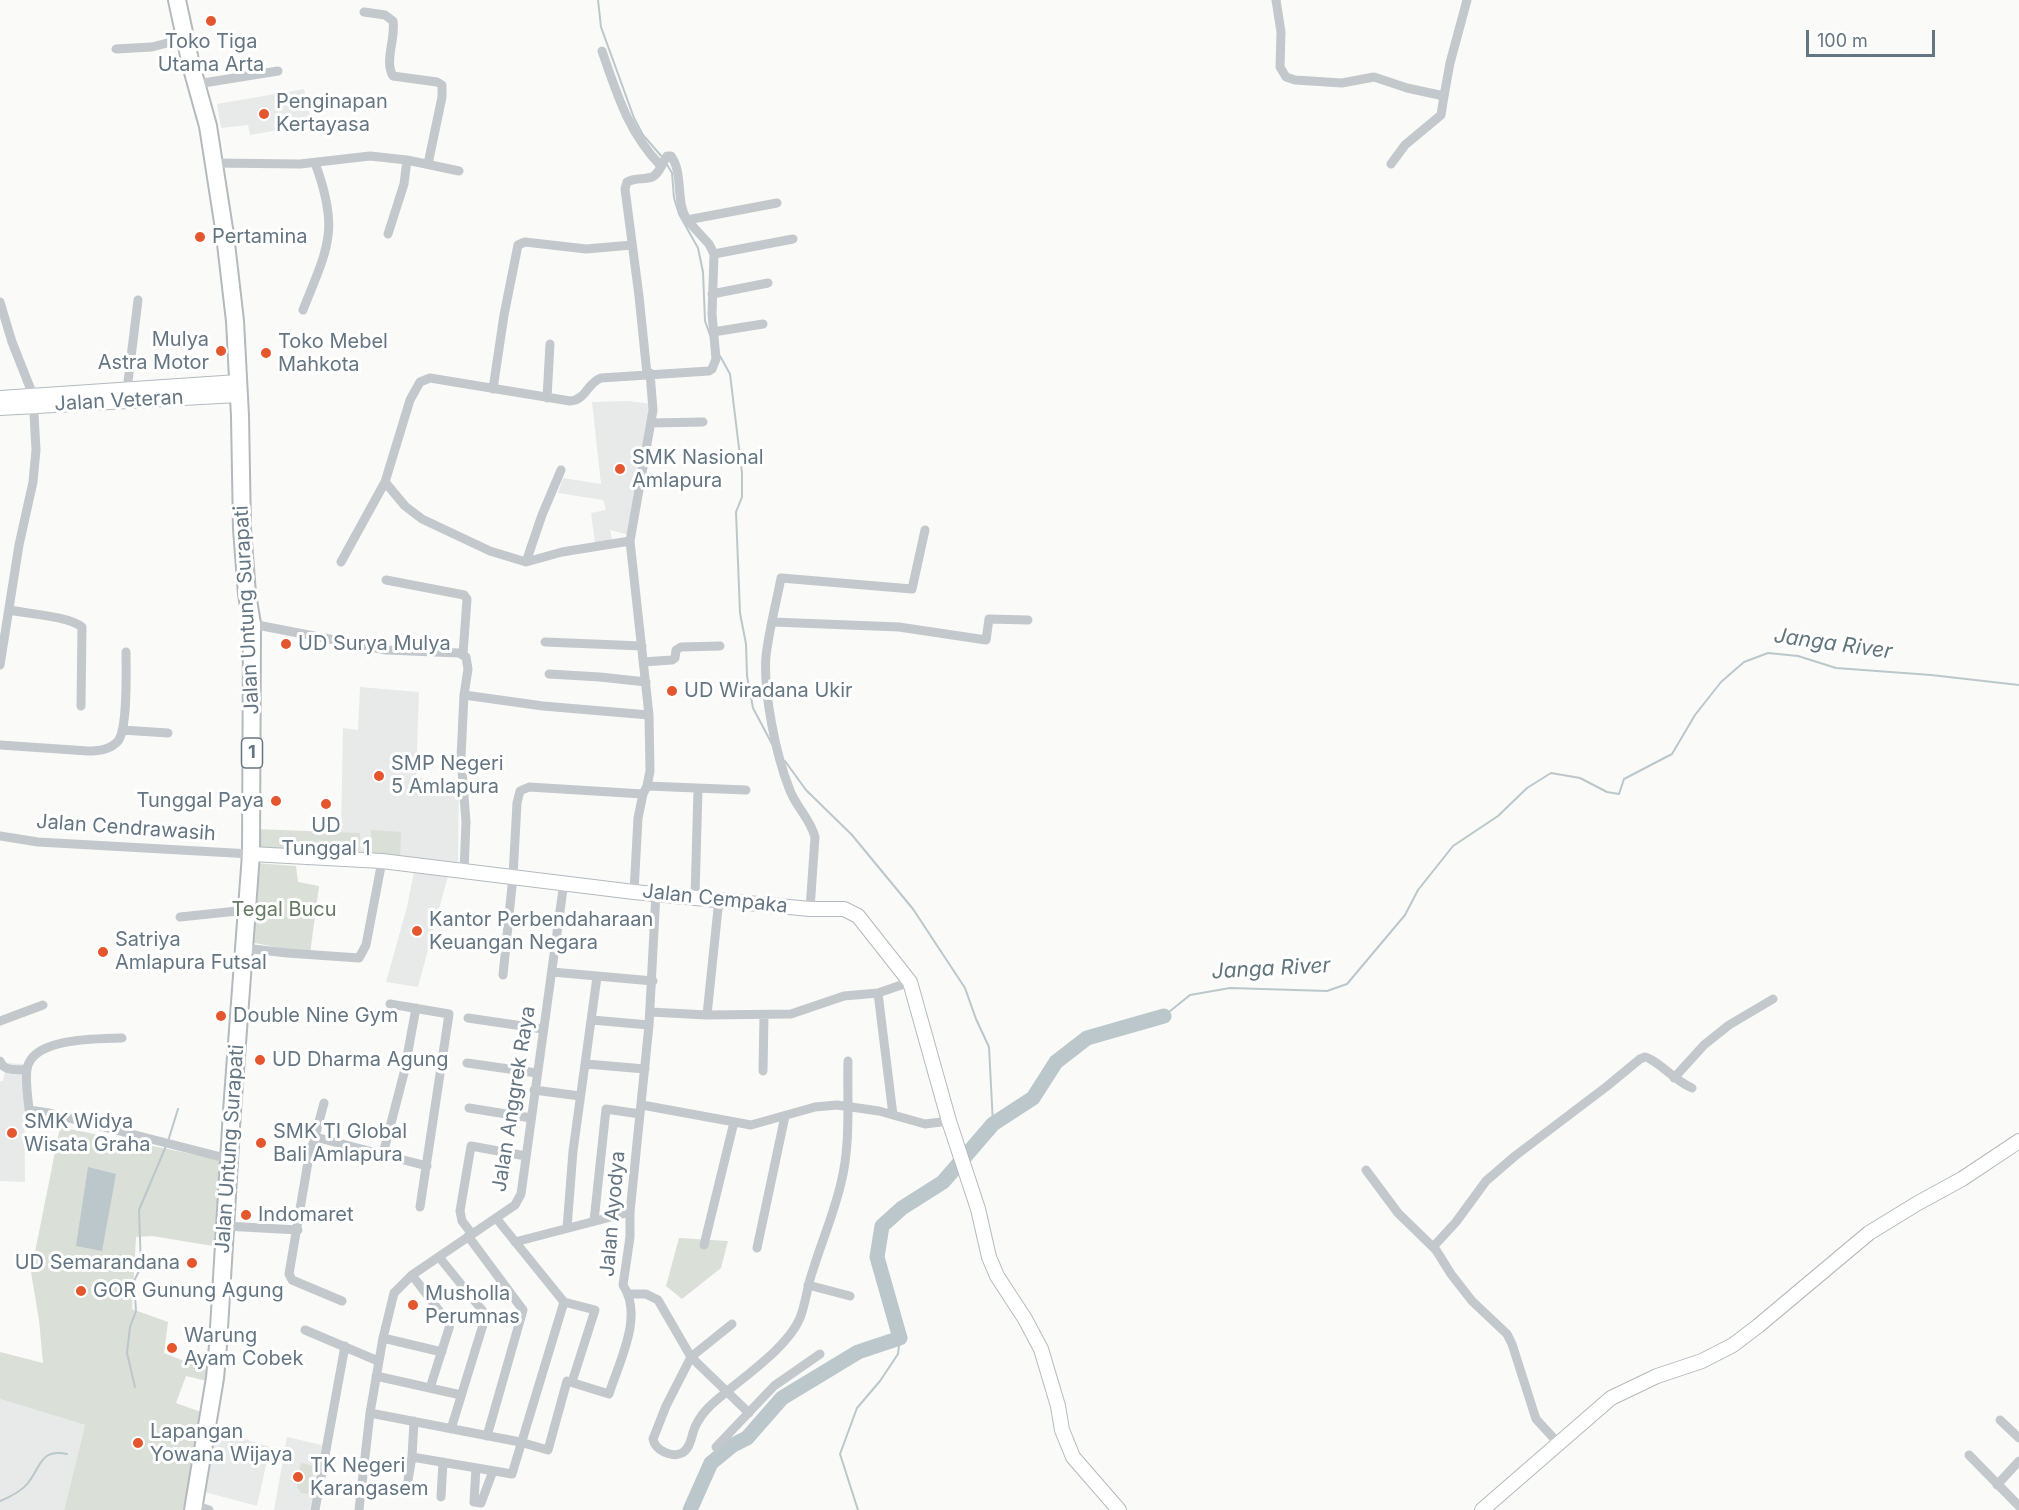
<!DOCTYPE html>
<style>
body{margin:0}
#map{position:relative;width:2019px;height:1510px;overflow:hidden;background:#fafaf8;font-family:Inter,sans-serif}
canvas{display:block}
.scale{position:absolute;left:1806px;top:30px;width:129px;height:27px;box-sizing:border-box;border:3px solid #657683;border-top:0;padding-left:8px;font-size:18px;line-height:21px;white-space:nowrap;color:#657683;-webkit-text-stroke:4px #fff;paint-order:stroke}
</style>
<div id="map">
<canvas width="2019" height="1510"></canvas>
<div class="scale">100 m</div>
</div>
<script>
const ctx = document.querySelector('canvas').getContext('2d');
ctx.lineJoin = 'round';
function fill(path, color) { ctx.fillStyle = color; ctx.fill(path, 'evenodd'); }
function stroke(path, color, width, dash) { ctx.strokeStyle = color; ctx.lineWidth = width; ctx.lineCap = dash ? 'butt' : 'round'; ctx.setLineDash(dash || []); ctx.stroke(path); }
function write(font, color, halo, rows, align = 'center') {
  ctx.font = font + ' Inter,sans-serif'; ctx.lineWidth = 6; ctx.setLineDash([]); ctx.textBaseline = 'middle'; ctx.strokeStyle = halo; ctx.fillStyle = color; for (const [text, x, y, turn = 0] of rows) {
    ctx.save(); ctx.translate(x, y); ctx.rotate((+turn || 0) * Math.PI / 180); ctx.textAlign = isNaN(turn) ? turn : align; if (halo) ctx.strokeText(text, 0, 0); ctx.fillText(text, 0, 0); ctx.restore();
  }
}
const built = new Path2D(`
 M 304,89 L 312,124 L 250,135 L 248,125 L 221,128 L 217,104 Z
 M 628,401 L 653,404 L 629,535 L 610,530 L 613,542 L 595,543 L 591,513 L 606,510 L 603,500 L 558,493 L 563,478 L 601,484 L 592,402 Z
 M 360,687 L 419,692 L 416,778 L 459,782 L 458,863 L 359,856 L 341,833 L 343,728 L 358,730 Z
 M 414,872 L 448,876 L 418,987 L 386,982 L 407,907 Z
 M 6,1063 L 24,1064 L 25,1182 L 0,1181 L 0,1081 L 3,1081 Z
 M 0,1399 L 85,1425 L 64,1510 L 0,1510 Z
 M 213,1429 L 270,1447 L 257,1506 L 201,1491 Z
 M 287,1437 L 322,1445 L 310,1510 L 274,1510 Z`);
const green = new Path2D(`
 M 255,829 L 360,833 L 359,856 L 274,850 L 254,846 Z
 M 371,830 L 401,832 L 400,859 L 371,857 Z
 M 254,863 L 296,866 L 298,882 L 319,886 L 310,954 L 250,942 Z
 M 60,1127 L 226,1161 L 219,1247 L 152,1236 L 136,1237 L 132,1309 L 168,1322 L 164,1353 L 209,1371 L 207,1381 L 186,1376 L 176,1403 L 201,1412 L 183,1510 L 64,1510 L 85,1425 L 0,1399 L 0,1352 L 43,1363 L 39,1320 L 31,1272 Z
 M 679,1238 L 728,1241 L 721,1268 L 682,1299 L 666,1286 Z
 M 301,1463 L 314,1466 L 309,1494 L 301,1493 L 297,1487 Z`);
const water = new Path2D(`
 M 88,1167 L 116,1174 L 102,1251 L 76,1246 Z`);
const stream = new Path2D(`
 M 598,0 L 601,27 L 634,118 L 643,135 L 663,158
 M 666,163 L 672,173 L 674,198 L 679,214 L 698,248 L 703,272 L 705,321 L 710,335
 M 720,356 L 730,374 L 742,473 L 742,497 L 736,512 L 740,613 L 746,644 L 747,676 L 753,708 L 772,744
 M 785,761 L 806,790 L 852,835 L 913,909 L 965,988 L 976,1019 L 989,1047 L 993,1124
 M 1164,1016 L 1190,995 L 1230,988 L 1327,991 L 1347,984 L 1405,915 L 1418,890 L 1453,846 L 1498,816 L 1527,788 L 1551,773 L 1580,778 L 1607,792 L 1619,794 L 1624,779 L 1672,754 L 1695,715 L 1721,682 L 1744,662 L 1768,653 L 1798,656 L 1836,668 L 1931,675 L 2019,685
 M 168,1141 L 178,1109
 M 135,1387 L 127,1353 L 130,1327 L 136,1311 L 134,1281 L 141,1267 L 139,1210 L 166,1146
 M 0,1501 C 10,1497 21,1492 28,1483 C 42,1465 40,1449 67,1454
 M 858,1510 L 840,1454 L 857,1408 L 880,1381 L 898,1354 L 900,1338`);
const river = new Path2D(`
 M 690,1510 L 711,1463 L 733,1445 L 747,1438 L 782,1398 L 858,1352 L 900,1338 L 877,1257 L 882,1226 L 902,1208 L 943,1182 L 993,1124 L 1033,1098 L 1056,1062 L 1087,1038 L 1164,1016`);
const street = new Path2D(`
 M 1276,0 L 1281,32 L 1280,67 L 1286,77 L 1295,80 L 1342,83 L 1374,77 L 1407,88 L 1444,96 L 1441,115 L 1405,145 L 1391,164
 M 364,12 L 385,15 L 393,21 C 396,38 384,61 393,76 L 437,82 L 442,85 L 442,97 L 428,164
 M 116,49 L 152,47 L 186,38
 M 602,51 C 617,94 628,132 661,166
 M 197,84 L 278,71
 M 1444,96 L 1450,63 L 1467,0
 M 213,163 L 300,164 L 370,156 L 407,160 L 459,171
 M 388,234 L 404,184 L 407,160
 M 714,254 L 793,239
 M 712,294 L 768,283
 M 0,302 L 12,342 L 33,395 L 36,450 L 33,482 L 19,545 L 0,665
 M 303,310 C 328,247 340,230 315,163
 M 713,332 L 763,324
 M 647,374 L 639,296 L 625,189 L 627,182 C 635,177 644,180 652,177 C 659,174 663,162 667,156 L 671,156 C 684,174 675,201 687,220
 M 493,389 L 504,315 L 518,245 L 525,242 L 586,249 L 632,245
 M 127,390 L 138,300
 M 547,398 L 550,344
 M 651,423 L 703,422
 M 385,482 L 405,506 L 422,519 L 490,551 L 526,562 L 562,552 L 630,541
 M 341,562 L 385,482 L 410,400 L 420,382 L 430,378 L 570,401 C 586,400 587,383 601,378 L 709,371 L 712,369 L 716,359 L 712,314 L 714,254 L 709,244 L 687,220 L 777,203
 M 526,562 L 542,515 L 561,470
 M 386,580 L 464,595 L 467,599 L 463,654
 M 10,610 C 28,614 68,616 82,627 L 81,706
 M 773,622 L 899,627 L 986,640 L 989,619 L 1028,620
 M 252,624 L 386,650 L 459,653 L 466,657 L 468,669 L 464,695 L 461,757 L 466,822 L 464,871
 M 545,642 L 642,646
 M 643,662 L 672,660 L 675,658 L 676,650 L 681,647 L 720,646
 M 549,674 L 600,677 L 646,682
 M 464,695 L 543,706 L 649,715
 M 122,730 L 168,733
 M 0,745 L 88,751 C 99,751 110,750 118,741 C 128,729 126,669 126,652
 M 647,786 L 746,790
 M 0,836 L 38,842 L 251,854
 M 634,892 L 638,818 L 643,794 L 647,786 L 650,771 L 649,715 L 630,541 L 653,410 L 650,373
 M 695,897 L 698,789
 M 810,909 L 815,837 C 810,818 795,806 789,788 C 776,755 763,692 766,656 C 769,630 776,604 781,578 L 912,589 L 925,530
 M 180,917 L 247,910
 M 244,948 L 287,953 L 359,958 L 366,945 L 382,861
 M 552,972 L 653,981
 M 503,975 L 513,876 L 517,803 L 520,791 L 529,787 L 643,794
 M 878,993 L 893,1115
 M 390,1004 L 449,1014 L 420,1207
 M 650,1012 L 707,1015 L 791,1014 L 844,996 L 878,993 L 910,982
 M 707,1015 L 719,899
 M 468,1018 L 543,1029
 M 592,1020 L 649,1025
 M 0,1021 L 43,1005
 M 122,1038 C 99,1039 32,1037 27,1069 C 25,1081 28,1097 29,1110 L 49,1113 L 229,1159
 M 0,1061 C 4,1072 16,1069 26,1070
 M 467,1063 L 537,1073
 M 586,1064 L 645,1069
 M 763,1071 L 764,1015
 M 1674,1078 L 1704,1045 L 1729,1025 L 1773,999
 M 534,1090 L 580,1096
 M 324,1103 L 308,1162 L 289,1274 L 292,1280 L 342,1301
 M 642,1105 L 751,1125 L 815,1107 L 837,1105 L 879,1111 L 925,1124 L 949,1121
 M 469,1108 L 531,1118
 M 315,1137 L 427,1166
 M 383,1154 L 404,1073 L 416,1008
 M 1366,1170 L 1398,1213 L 1436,1250 L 1451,1274 L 1472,1301 L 1507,1334 L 1512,1344 L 1536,1419 L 1559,1444
 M 594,1221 L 606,1109 L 640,1114
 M 225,1226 L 298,1230
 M 567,1228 L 573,1151 L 597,977
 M 472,1234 L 462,1221 L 460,1211 L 471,1146 L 526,1156
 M 468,1236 L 523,1310 L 487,1436
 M 515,1242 L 630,1212
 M 704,1245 L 734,1122
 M 1433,1247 L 1456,1222 L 1486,1181 L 1515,1156 L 1606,1087 L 1640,1059 C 1645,1057 1645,1056 1650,1059 C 1665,1067 1674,1080 1692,1088
 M 757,1248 L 785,1116
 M 439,1257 L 486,1315 L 451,1429
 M 412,1275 L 450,1325 L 430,1388
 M 808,1285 L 850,1296
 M 629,1294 L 646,1294 L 658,1300 L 691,1357 L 749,1413
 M 564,1302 L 595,1310 L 572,1382
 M 732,1324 L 691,1357 L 666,1406 L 653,1439 C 655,1450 671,1458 682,1453 C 692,1447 691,1434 696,1425 C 699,1419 704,1412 709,1407 C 734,1383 787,1350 800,1318 C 806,1303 807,1286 813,1270 C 822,1241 834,1213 841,1183 C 851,1144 847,1101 848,1061
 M 305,1330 L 378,1361
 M 383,1338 L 442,1352
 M 376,1376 L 461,1395
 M 370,1413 L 520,1442 L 548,1450 L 567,1381 L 609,1394 C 619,1362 644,1316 623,1285 L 630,1237 L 630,1212 L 649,1025 L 656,893
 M 2000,1420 L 2019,1438
 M 716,1447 L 774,1386 L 820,1354
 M 1969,1455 L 2019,1506
 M 412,1457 L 512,1474 L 564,1302 L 496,1218
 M 476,1468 L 474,1502 L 481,1503 L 493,1471
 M 1997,1485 L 2019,1461
 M 407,1486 L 412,1457 L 414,1421
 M 441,1497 L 443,1462
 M 194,1505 L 209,1510
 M 315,1510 L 345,1346
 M 359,1510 L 370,1413 L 383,1338 L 394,1293 L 412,1275 L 515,1205 L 521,1194 L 564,882`);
const secondary = new Path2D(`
 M 0,398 L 238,382
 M 0,408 L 238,395
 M 251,854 L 382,861 L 634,892 L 810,909 L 844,909 L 858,916 L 910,982 L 949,1121 L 978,1209 L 989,1257 L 997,1276 L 1025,1319 L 1041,1349 L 1058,1406 L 1062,1430 L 1073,1457 L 1119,1510
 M 1482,1510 L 1611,1398 L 1657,1376 L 1702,1361 L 1733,1345 L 1758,1326 L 1869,1233 L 1918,1203 L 1962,1179 L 2019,1141`);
const highway = new Path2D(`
 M 177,0 L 191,65 L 208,126 L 225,235 L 235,321 L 240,416 L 242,529 L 247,594 L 252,624 L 251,854 L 232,1111 L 218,1345 L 215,1378 L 193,1510`);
const markers = [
 [211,21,6,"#e4572e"],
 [264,114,6,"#e4572e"],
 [200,237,6,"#e4572e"],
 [221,351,6,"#e4572e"],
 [266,353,6,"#e4572e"],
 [620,469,6,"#e4572e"],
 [286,644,6,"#e4572e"],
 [672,691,6,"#e4572e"],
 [379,776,6,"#e4572e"],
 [276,801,6,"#e4572e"],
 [326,804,6,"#e4572e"],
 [417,931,6,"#e4572e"],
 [103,952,6,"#e4572e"],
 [221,1016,6,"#e4572e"],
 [260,1060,6,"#e4572e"],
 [12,1133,6,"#e4572e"],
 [261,1143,6,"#e4572e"],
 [246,1215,6,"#e4572e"],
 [192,1263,6,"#e4572e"],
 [81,1291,6,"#e4572e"],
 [413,1305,6,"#e4572e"],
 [172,1348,6,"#e4572e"],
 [138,1443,6,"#e4572e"],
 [298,1477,6,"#e4572e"]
];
const shields = [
 [252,753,21]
];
const shieldNames = [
 ["1",252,753]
];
const poiNames = [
 ["Toko Tiga",211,42,"center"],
 ["Utama Arta",211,65,"center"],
 ["Penginapan",276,102],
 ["Kertayasa",276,125],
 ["Pertamina",212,237],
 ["Mulya",209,340,"right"],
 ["Astra Motor",209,363,"right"],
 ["Toko Mebel",278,342],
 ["Mahkota",278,365],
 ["SMK Nasional",632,458],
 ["Amlapura",632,481],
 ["UD Surya Mulya",298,644],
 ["UD Wiradana Ukir",684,691],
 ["SMP Negeri",391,764],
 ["5 Amlapura",391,787],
 ["Tunggal Paya",264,801,"right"],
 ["UD",326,826,"center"],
 ["Tunggal 1",326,849,"center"],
 ["Kantor Perbendaharaan",429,920],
 ["Keuangan Negara",429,943],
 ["Satriya",115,940],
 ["Amlapura Futsal",115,963],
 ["Double Nine Gym",233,1016],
 ["UD Dharma Agung",272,1060],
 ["SMK Widya",24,1122],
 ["Wisata Graha",24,1145],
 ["SMK TI Global",273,1132],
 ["Bali Amlapura",273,1155],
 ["Indomaret",258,1215],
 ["UD Semarandana",180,1263,"right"],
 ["GOR Gunung Agung",93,1291],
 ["Musholla",425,1294],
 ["Perumnas",425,1317],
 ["Warung",184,1336],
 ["Ayam Cobek",184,1359],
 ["Lapangan",150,1432],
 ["Yowana Wijaya",150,1455],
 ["TK Negeri",310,1466],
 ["Karangasem",310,1489]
];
const streetNames = [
 ["Jalan Veteran",119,401,-3],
 ["Jalan Untung Surapati",247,610,-93],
 ["Jalan Cendrawasih",126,828,4],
 ["Jalan Cempaka",715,899,6],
 ["Jalan Anggrek Raya",514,1099,-81],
 ["Jalan Untung Surapati",230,1149,-86],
 ["Jalan Ayodya",613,1214,-85]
];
const parkNames = [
 ["Tegal Bucu",284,910]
];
const waterNames = [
 ["Janga River",1833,644,8],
 ["Janga River",1271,969,-3]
];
fill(built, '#e8e9e9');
fill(green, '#dadfd7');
fill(water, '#bbc7cb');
stroke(stream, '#bbc7cb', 2);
stroke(river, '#bbc7cb', 15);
stroke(secondary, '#b3babf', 16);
stroke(highway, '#b4b9bd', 20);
stroke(street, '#c3c8cc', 9);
stroke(secondary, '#fff', 14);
stroke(highway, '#fff', 16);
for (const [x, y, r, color] of markers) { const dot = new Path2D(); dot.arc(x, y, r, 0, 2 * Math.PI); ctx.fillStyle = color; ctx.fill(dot); stroke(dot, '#fff', 2); }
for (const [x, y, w] of shields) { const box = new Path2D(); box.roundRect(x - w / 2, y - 15, w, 30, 4.5); ctx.fillStyle = '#fff'; ctx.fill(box); stroke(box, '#657683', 1.5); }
write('bold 18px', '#657683', null, shieldNames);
write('20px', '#657683', '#fff', poiNames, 'left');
write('20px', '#657683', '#fff', streetNames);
write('20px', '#687a64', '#fff', parkNames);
write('italic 21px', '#60757c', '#fff', waterNames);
</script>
